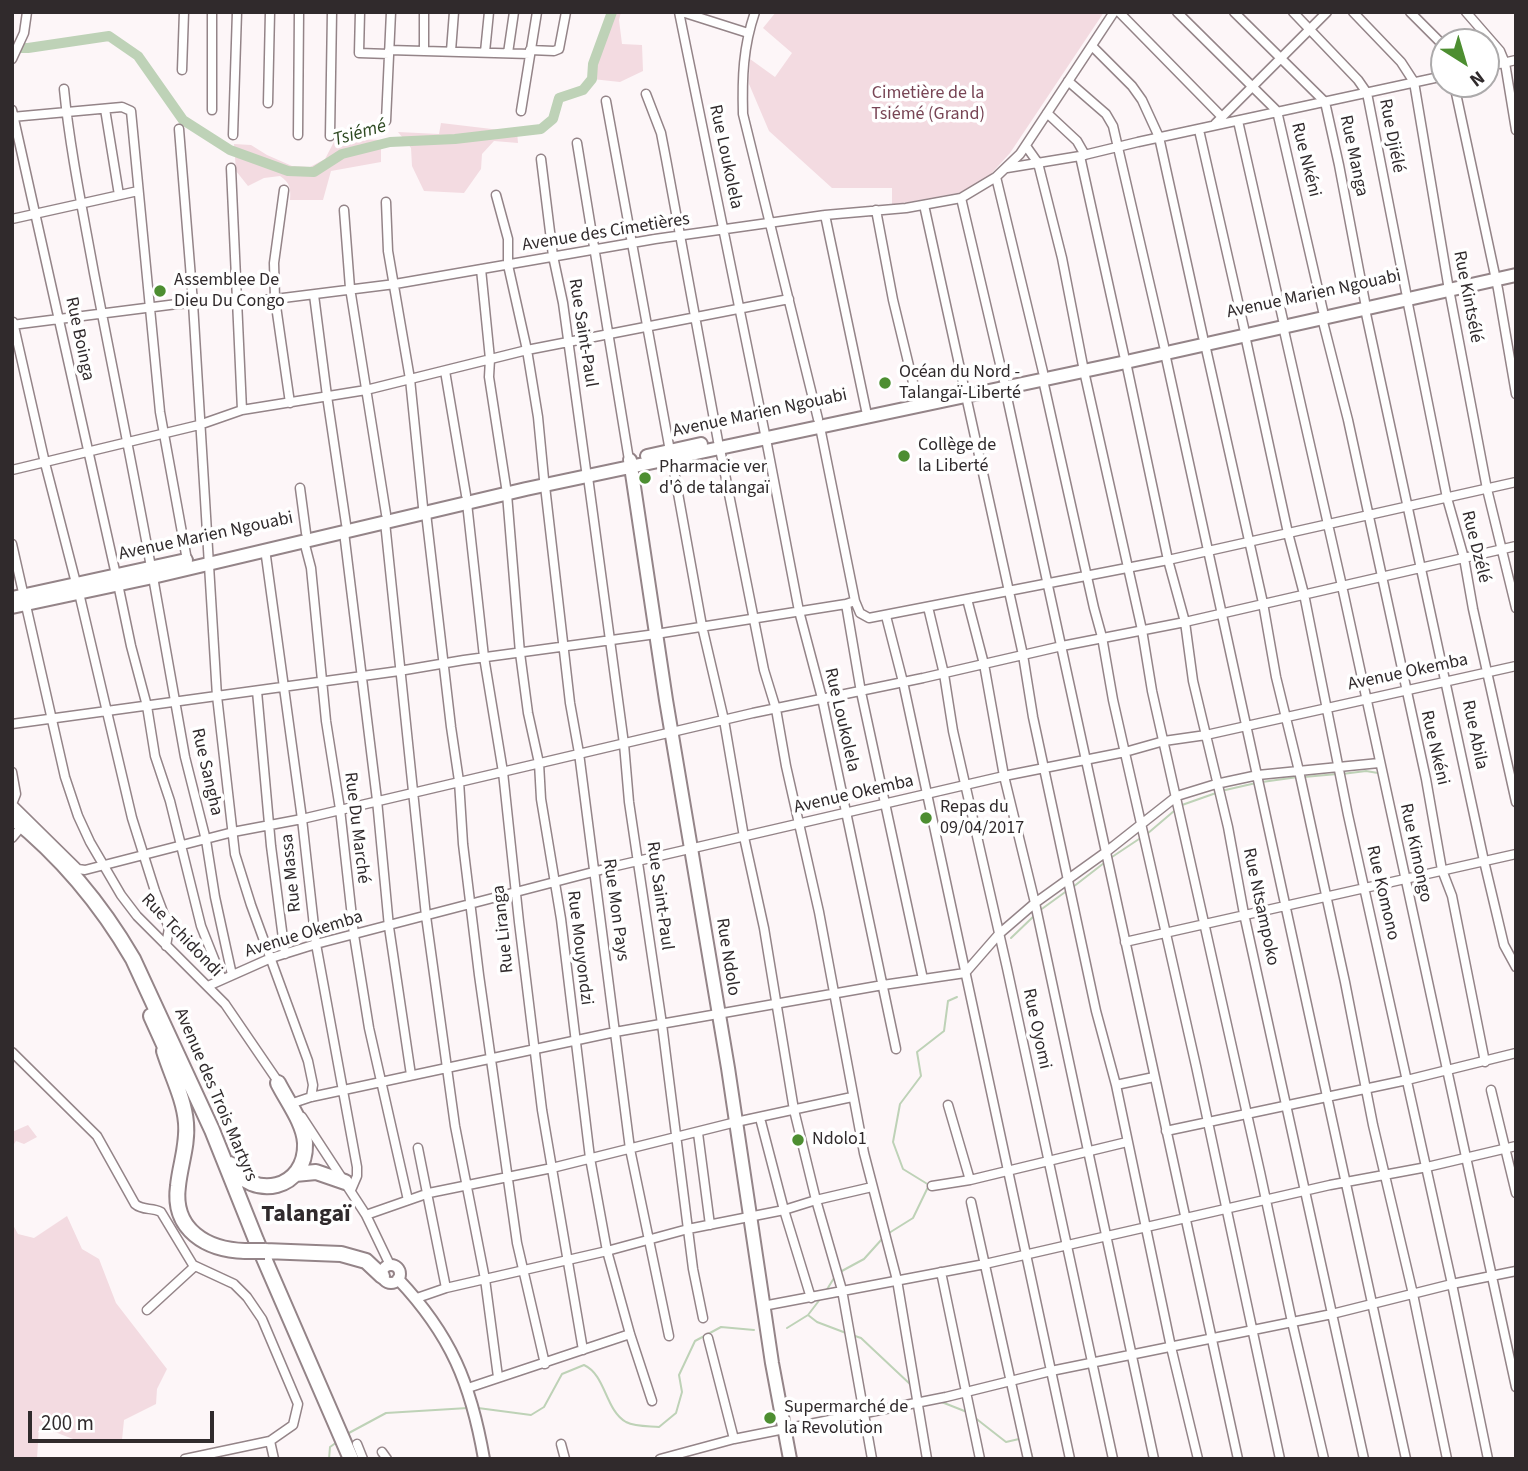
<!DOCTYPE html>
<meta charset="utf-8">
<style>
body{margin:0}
#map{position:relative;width:1528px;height:1471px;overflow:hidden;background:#fdf6f8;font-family:"Source Sans 3",sans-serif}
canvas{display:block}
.frame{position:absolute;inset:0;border:14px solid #302a2c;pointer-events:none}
.north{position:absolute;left:1430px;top:28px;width:70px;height:70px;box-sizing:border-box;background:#fff;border:2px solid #acaaab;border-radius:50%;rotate:143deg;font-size:19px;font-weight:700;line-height:28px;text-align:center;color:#302a2c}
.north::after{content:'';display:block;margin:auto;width:24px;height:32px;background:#4d8e31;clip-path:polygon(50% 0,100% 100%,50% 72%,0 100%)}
.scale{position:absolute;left:28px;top:1411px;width:186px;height:32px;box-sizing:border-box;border:4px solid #302a2c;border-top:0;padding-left:9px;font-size:21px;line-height:24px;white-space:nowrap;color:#302a2c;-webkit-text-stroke:5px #fff;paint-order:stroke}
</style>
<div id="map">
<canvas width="1528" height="1471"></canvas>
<div class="frame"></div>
<div class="north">N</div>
<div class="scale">200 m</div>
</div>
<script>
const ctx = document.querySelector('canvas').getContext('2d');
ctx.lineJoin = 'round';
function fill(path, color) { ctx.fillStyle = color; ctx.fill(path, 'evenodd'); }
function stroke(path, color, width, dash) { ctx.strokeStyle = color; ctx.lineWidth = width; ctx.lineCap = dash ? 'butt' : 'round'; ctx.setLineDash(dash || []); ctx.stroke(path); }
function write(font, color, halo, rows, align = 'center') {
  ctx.font = font + ' "Source Sans 3",sans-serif'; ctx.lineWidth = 7; ctx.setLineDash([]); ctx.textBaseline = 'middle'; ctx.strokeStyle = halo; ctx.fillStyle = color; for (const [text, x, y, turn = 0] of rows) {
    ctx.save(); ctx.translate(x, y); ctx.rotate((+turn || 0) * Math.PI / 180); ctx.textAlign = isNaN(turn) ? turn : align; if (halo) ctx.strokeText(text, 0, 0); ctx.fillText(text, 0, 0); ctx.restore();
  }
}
const green = new Path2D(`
 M 609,12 L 621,12 L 619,20 L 622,44 L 642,45 L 643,71 L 620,82 L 592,79 Z
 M 776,12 L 1104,12 L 1010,153 L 989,176 L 963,192 L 892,205 L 892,188 L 832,188 L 769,131 L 749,84 L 750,59 L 775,77 L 792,53 L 763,28 Z
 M 441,123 L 517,132 L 518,143 L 494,141 L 482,154 L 481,169 L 464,193 L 424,191 L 412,166 L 411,148 L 398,132 L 439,134 Z
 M 336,138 L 381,140 L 381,162 L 331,171 L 323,200 L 290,200 C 291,188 290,183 280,176 L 264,178 L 248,186 L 236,171 L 234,144 L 251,145 L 267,155 L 292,166 L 310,167 L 325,159 Z
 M 28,1125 L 37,1137 L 24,1144 L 16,1141 L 12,1147 L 12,1132 Z
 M 67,1216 L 82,1249 L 99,1259 L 116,1303 L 167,1369 L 157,1389 L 156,1404 L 124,1420 L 122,1440 L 81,1442 L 39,1426 L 37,1459 L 12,1459 L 12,1223 L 18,1234 L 34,1238 Z`);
const stream = new Path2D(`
 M 1342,774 L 1366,771 L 1378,773
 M 1304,777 L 1337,774
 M 1262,782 L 1298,777
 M 1221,791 L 1256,783
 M 1182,805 L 1216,793
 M 1147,834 L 1174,811
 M 1112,857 L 1142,837
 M 1073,887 L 1104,863
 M 1039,911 L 1068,890
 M 1011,938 L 1035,915
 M 889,1233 L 913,1218 L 929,1185 L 903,1169 L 893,1142 L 900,1104 L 921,1076 L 917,1052 L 944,1031 L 948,1001 L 957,997
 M 840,1272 L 864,1259 L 882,1239
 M 826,1291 L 834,1278
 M 808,1315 L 817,1322 L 846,1333
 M 787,1328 L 808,1315 L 821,1298
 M 855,1336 L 861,1338 L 911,1385
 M 939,1401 L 967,1412
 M 478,1408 L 531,1415 L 544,1407 L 562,1374 L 584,1365 C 606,1375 605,1410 626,1422 C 636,1427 649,1426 659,1427 L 676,1413 L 682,1392 L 679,1375 L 695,1341 L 721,1327 L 754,1330
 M 974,1417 L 1006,1442 L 1019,1439
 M 347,1434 L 386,1413 L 468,1408
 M 1027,1440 L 1033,1459
 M 329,1459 L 330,1447 L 337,1442`);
const river = new Path2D(`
 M 12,48 L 28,48 L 109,36 L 138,56 L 183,120 L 230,150 L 288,171 L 314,172 L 342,154 L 390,142 L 455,139 L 541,129 L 553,119 L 559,98 L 583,90 L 592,79 L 593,64 L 612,12`);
const street = new Path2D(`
 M 360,12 L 359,53 L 389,54
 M 679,12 L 766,439 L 799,611 L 822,698 L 896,1049
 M 682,12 L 748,33
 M 755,12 C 743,47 742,78 743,114 L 818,419
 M 1119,12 L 1222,117
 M 1177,12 L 1277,111 L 1323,311
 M 1234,12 L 1325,102 L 1339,165 L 1365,302
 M 1293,12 L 1358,80 L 1367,93 L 1406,292
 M 1353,12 L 1401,62 L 1414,82 L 1448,284 L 1487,489 L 1516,608
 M 1410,12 L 1444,46
 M 1466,12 L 1500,51 L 1505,63 L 1516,130
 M 1092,46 L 1132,86 L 1142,100 L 1159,137 L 1203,337
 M 389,50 L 530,54
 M 530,50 L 554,51 L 559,49 L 566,12
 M 424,51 L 424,12
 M 451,51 L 454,12
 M 485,52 L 489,12
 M 508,53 L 514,12
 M 12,59 L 24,33 L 27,12
 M 1486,67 L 1516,60
 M 182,70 L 184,12
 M 1068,81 L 1106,114 L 1113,126 L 1164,346
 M 1454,84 L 1498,289 L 1516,394
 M 64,89 C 70,150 83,212 94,273 C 113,371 133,469 151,567
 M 646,94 L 661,133 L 666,159 L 718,441
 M 606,101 L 670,451
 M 268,103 L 270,12
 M 105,109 L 119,195
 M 12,110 L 116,575
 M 212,110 L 212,12
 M 521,111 L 537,12
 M 1047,113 L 1077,141 L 1085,155
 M 12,117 L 122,107 L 131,111 L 160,412 L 187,560
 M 386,121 L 391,12
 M 1238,121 L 1283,320
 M 1215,124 L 1327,12
 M 179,129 L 193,303 L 217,696 L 235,854 L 251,905 L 308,1061 L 313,1085 L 311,1097
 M 1199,130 L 1244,328
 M 233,135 L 237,12
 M 298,135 L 299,12
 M 330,136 L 332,12
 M 577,143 L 629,460
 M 1026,146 L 1038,163 L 1062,258 L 1084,371 L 1142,630 L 1152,691 L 1260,1172 L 1292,1322 L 1324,1459
 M 1080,156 L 1124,355
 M 541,159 L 553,256 L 563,303 L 586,470
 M 231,168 L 242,410
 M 1007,168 L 1080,156 L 1138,142 L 1444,76
 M 996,177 L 1043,372
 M 284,190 L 274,263 L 275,299 L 290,403
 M 496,195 L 508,239 L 508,265 L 527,350 L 538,417 L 544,479
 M 961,198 L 1004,381
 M 386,202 L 388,251 L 410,379 L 423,507
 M 924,205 L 1023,655 L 1033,717 L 1096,1011 L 1116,1085 L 1171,1347 L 1198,1459
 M 344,210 L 350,288 L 386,514
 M 876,210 L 893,300 L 917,399
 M 825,215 L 866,410
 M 12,219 L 138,191
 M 481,269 L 490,359 L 489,377 L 506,487
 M 314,295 L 327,396 L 346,524
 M 1407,299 L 1447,498 L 1464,558 L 1473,609 L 1516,802
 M 1365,309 L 1484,861 L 1504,945 L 1516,967
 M 1322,318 L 1348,420 L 1426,779 L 1442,870 L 1452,896 L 1485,1062
 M 13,322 L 45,463 L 76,583
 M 12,325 L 177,304 L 275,299 L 395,284 L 655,239 L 825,215 L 906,208 L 961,198 L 996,177 L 1020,154 L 1114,12
 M 1283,326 L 1342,586 L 1516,1387
 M 1245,335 L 1288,533 L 1304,594 L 1348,815 L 1452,1284 L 1488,1459
 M 1205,344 L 1263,603 L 1276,677 L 1299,771 L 1345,982 L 1373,1125 L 1413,1294 L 1447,1459
 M 1165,353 L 1406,1459
 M 1126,362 L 1168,560 L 1185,622 L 1193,681 L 1228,827 L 1244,914 L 1364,1459
 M 445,371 L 466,495
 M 1043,380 L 1094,608 L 1102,637 L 1113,700 L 1196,1066 L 1280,1459
 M 1005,388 L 1238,1459
 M 820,427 L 855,601 L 860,613 L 869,618 L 1168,560 L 1516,482
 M 720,449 L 764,670 L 776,709 L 786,766 L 819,912 L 864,1153 L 897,1280 L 927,1459
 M 672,460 L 702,626 L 724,720 L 744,837 L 764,928 L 794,1110 L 816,1200 L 842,1290 L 872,1459
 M 12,470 L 199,425 L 242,410 L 366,390 L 527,350 L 789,299
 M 588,477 L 624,744 L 629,802 L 662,1024 L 693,1269 L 703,1318
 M 545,486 L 570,703 L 579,753 L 630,1149 L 669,1336
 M 300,488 L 306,533
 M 507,494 L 520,653 L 528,713 L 539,763 L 541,799 L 561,919 L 590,1158 L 607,1251 L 630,1334 L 652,1401
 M 467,503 L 484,657 L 503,772 L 519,922 L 542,1110 L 583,1350
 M 426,513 L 451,727 L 459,781 L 463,844 L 479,975 L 517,1243 L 545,1364
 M 385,522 L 426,916 L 455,1126 L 485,1279 L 498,1377
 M 344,532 L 377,800 L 389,927 L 411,1075
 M 304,541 L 311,568 L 326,721 L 340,809 L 354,935 L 369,1028 L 408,1200
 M 12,544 L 65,777 L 78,816 L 90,842 L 121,895 L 137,916 L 225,1004 L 279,1083
 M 265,549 L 302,819 L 316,944 L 357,1167 L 357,1176 L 351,1190
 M 153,577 L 185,757 L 206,840 L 215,897 L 232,975
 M 118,584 L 131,646 L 147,706 L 155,756 L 170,801 L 201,926 L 222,979
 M 79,593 L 132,818 L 155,891 L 169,928 L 166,946
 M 967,599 L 984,664 L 1004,776 L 1035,903 L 1154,1459
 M 846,604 L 861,692 L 923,979
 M 928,607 L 944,674 L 953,731 L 1007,968 L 1113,1459
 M 886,616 L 903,682 L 1070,1459
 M 257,691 L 271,846 L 285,954
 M 12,724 L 399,671 L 464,660 L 656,634 L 846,604 L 855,601
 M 12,772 L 16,794 L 12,804
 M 12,804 L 78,869 L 85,870 L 233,832 L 302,819 L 753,713 L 923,678 L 1062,646 L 1185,622 L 1516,546
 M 12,838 L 17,832
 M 1125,942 L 1516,854
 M 208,986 L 271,958 L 316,944 L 616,866 L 1004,776 L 1125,752 L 1164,741 L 1206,735 L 1516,666
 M 12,1052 L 97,1136 L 135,1204 C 143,1211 152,1207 161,1212 L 193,1265 L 234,1284 L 247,1297 L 262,1319 L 298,1404 L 293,1425 L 270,1441 L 185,1459
 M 1116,1085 L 1154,1077
 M 1491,1090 L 1516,1193
 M 293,1103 L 311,1097 L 615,1032 L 883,985 L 965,973 L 999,934 L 1035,903 L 1106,852 L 1177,796 L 1216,784 L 1258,775 L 1379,763
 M 948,1105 L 970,1180
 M 302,1117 L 366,1215 L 390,1265
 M 760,1118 L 784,1210 L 811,1298
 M 1166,1131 L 1407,1080 L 1516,1053
 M 698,1133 L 710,1225
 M 418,1148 L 446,1288
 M 932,1186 L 970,1180 L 1127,1142
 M 971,1202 L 1028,1459
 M 366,1215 L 429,1193 L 552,1168 L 736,1122 L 852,1097
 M 941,1272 L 980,1459
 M 417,1298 L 446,1288 L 607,1251 L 688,1229 L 784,1210 L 816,1200 L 872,1187
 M 763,1306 L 985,1264 L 1330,1185 L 1427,1167 L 1516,1146
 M 147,1310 L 195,1266
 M 708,1338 L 734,1439
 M 468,1388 L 630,1334
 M 270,1441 L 274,1459
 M 357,1444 L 363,1459
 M 561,1444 L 565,1459
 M 382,1452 L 387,1459
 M 660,1459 L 734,1439 L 946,1397 L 1051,1371 L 1332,1314 L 1452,1284 L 1516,1271`);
const secondary = new Path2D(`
 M382 1274a9 9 0 1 1 18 0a9 9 0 1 1-18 0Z
 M 398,1279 C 451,1335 471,1384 484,1459`);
const primary = new Path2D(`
 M 647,456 L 701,444
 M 630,460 L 666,700 L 728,1068 L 772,1363 L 790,1459
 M 12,598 L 186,560
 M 12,607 L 153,577 L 526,489 L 1126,362 L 1516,275`);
const highway = new Path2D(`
 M 12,817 C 62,857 101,904 133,959 L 212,1130 L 256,1240 L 351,1459
 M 151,1016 L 170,1058
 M 164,1051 C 171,1074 184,1098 186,1123 C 188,1145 180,1165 178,1186 C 172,1230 207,1250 245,1251
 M 230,1164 C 253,1202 307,1189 305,1143 C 304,1123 287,1101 278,1083
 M 295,1174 L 316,1172 L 345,1182
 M 265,1251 L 341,1254 L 366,1261 L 382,1276`);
const highwayBridge = new Path2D(`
 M 245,1251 L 265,1251`);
const markers = [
 [160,291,7,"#4d8e31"],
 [885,383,7,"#4d8e31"],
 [904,456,7,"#4d8e31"],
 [645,478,7,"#4d8e31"],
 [926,818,7,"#4d8e31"],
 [798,1140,7,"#4d8e31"],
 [770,1418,7,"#4d8e31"]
];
const parkNames = [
 ["Cimetière de la",928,94],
 ["Tsiémé (Grand)",928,115]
];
const streetNames = [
 ["Rue Djiélé",1391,136,79],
 ["Rue Manga",1353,156,78],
 ["Rue Loukolela",725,157,78],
 ["Rue Nkéni",1305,160,76],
 ["Avenue des Cimetières",606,233,-9],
 ["Avenue Marien Ngouabi",1314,295,-12],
 ["Rue Kintsélé",1467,297,79],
 ["Rue Saint-Paul",582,333,81],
 ["Rue Boinga",79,339,78],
 ["Avenue Marien Ngouabi",760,414,-12],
 ["Avenue Marien Ngouabi",206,537,-12],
 ["Rue Dzélé",1475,547,76],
 ["Avenue Okemba",1408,673,-12],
 ["Rue Loukolela",841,720,77],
 ["Rue Abila",1474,735,78],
 ["Rue Nkéni",1434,748,77],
 ["Rue Sangha",206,772,77],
 ["Avenue Okemba",854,795,-13],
 ["Rue Du Marché",356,828,83],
 ["Rue Kimongo",1415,853,78],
 ["Rue Massa",292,873,-96],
 ["Rue Komono",1382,893,77],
 ["Rue Saint-Paul",659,896,82],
 ["Rue Ntsampoko",1260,907,78],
 ["Rue Mon Pays",615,910,82],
 ["Rue Liranga",504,929,-96],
 ["Avenue Okemba",304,935,-17],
 ["Rue Tchidondi",181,936,46],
 ["Rue Mouyondzi",579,948,83],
 ["Rue Ndolo",727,957,81],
 ["Rue Oyomi",1036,1029,78],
 ["Avenue des Trois Martyrs",215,1095,67]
];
const poiNames = [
 ["Assemblee De",174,281],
 ["Dieu Du Congo",174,302],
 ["Océan du Nord -",899,373],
 ["Talangaï-Liberté",899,394],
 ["Collège de",918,446],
 ["la Liberté",918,467],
 ["Pharmacie ver",659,468],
 ["d'ô de talangaï",659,489],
 ["Repas du",940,808],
 ["09/04/2017",940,829],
 ["Ndolo1",812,1140],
 ["Supermarché de",784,1408],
 ["la Revolution",784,1429]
];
const waterNames = [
 ["Tsiémé",360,134,-16]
];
const districtNames = [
 ["Talangaï",306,1216]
];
fill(green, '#f3dbe1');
stroke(stream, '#bed2b7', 2);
stroke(river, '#bed2b7', 10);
stroke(street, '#948488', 11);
stroke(secondary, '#948488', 14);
stroke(primary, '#948488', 16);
stroke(highway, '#948488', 18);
stroke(street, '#fff', 8);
stroke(secondary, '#fff', 10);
stroke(primary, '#fff', 12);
stroke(highway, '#fff', 14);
stroke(highwayBridge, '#948488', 18, []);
stroke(highwayBridge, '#fff', 14);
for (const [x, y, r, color] of markers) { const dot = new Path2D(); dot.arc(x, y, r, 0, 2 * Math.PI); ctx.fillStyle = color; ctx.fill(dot); stroke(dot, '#fff', 2.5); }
write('18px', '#784555', '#fff', parkNames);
write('18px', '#302a2c', '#fff', streetNames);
write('18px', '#302a2c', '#fff', poiNames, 'left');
write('italic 19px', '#2c4820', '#fff', waterNames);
write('bold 24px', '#302a2c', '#fff', districtNames);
</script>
